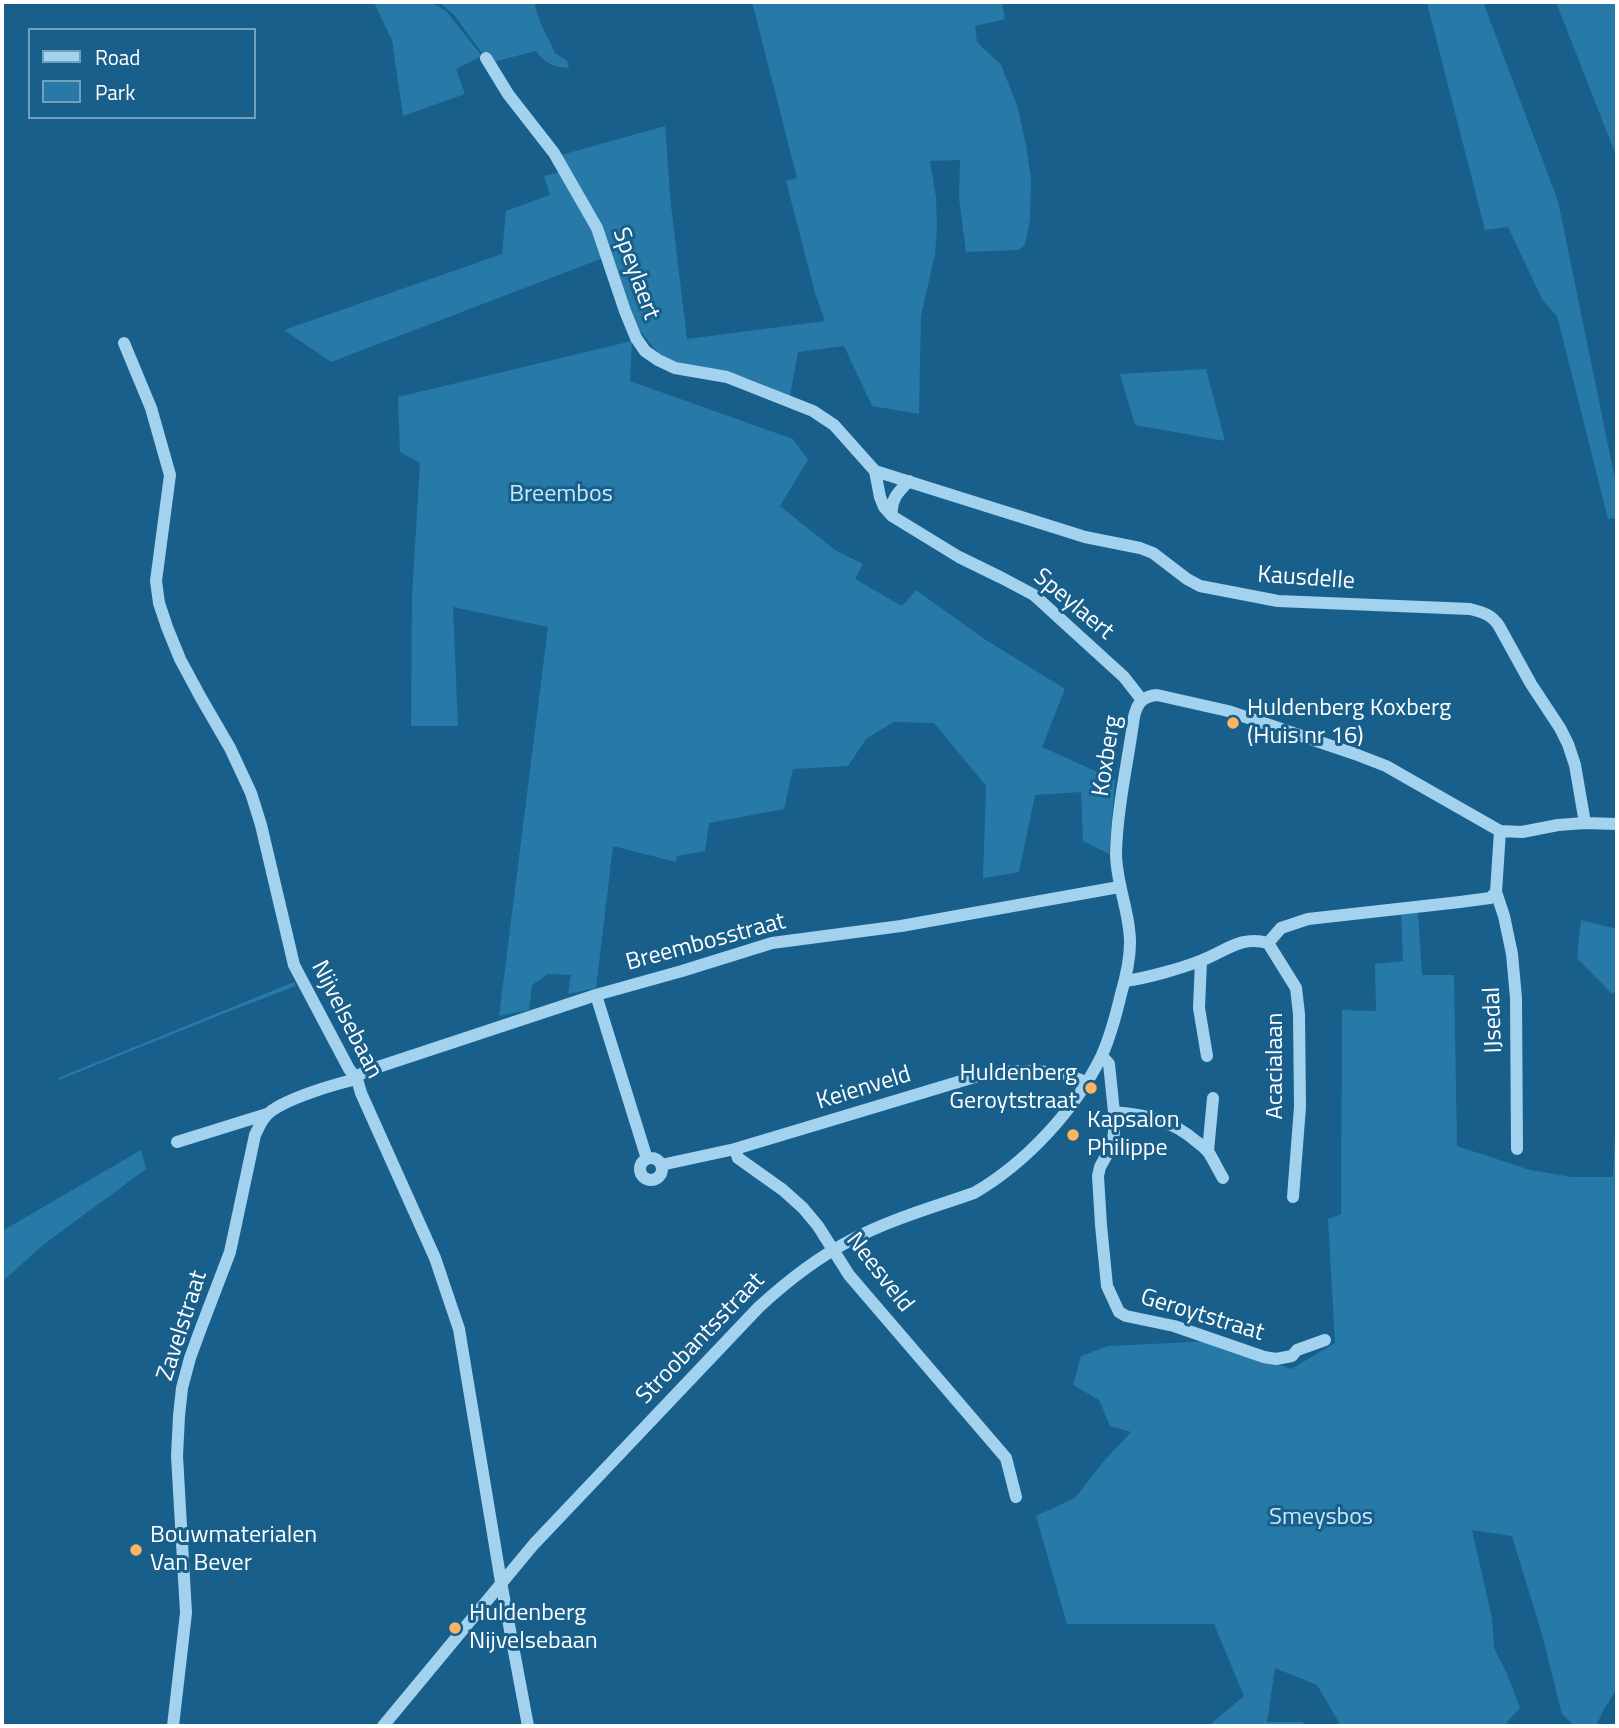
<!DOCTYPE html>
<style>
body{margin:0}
#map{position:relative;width:1619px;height:1728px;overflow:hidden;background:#185f8b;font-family:"Titillium Web",sans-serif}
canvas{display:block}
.frame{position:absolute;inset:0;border:4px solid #fff;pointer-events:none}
.legend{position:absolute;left:28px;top:28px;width:228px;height:91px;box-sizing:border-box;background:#185f8b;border:2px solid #749fb9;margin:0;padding:9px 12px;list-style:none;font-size:21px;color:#fff}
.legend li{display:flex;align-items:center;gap:14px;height:35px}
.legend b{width:35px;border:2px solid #749fb9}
</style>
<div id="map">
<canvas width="1619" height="1728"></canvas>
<div class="frame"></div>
<ul class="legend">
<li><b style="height:9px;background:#a2d2ee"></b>Road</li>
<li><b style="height:19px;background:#2779a8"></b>Park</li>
</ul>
</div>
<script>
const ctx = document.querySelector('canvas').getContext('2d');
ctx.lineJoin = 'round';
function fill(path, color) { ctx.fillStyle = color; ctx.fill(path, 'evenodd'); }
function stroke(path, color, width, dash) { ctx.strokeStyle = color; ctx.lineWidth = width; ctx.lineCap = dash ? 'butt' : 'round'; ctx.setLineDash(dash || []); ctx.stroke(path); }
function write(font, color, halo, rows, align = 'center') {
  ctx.font = font + ' "Titillium Web",sans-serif'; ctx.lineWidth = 6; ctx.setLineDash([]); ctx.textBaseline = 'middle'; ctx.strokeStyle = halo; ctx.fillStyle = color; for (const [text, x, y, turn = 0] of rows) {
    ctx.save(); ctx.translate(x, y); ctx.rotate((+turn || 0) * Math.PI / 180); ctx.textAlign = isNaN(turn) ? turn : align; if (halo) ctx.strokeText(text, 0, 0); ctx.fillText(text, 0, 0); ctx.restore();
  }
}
const green = new Path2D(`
 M 372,2 L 430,2 L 446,11 L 482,56 L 456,69 L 465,94 L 403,116 L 392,40 L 375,5 Z
 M 439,2 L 534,2 L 540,22 L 555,53 L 567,61 L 569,68 C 554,67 545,64 536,51 L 489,63 L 455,16 Z
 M 752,2 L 1002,2 L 1005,19 L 975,26 L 977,42 L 1001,65 L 1017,105 L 1026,145 L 1031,179 L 1030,219 L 1025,245 L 1018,250 L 966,252 L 959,198 L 960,160 L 930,161 L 936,197 L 937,228 L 935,254 L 921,316 L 919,414 L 872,406 L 844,346 L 798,352 L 790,396 L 748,378 L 677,362 L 659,354 L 635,325 L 620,276 L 600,225 L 561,155 L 665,126 L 671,206 L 687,339 L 825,321 L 815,293 L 786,181 L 797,178 Z
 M 1430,2 L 1483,2 L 1558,201 L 1617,489 L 1617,518 L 1608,519 L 1557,316 L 1543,301 L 1508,227 L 1485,230 L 1427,3 Z
 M 1556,2 L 1617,2 L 1617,158 Z
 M 564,171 L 582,201 L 603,258 L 331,362 L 284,330 L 502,254 L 506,211 L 550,195 L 544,176 Z
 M 632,341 L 630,381 L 793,439 L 808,460 L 780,506 L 835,550 L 863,564 L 855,579 L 902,606 L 916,590 L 986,640 L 1065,689 L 1042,747 L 1115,780 L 1109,854 L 1083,841 L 1081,792 L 1035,795 L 1019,872 L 983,878 L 986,786 L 934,723 L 894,722 L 867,738 L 848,766 L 793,769 L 784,809 L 709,823 L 705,851 L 677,856 L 676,862 L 613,846 L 596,988 L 568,994 L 571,975 L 548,974 L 532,985 L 529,1010 L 499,1016 L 548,627 L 453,607 L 458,726 L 411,726 L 412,597 L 420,463 L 400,452 L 398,397 Z
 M 1206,369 L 1225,441 L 1135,425 L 1120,374 Z
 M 1418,911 L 1422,975 L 1454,975 L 1457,1146 L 1530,1170 L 1572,1177 L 1613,1177 L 1617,1090 L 1617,1689 L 1604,1709 L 1596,1726 L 1575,1726 L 1562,1714 L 1543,1638 L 1512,1536 L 1472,1530 L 1492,1618 L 1494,1648 L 1507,1674 L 1520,1708 L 1507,1722 L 1507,1726 L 1341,1726 L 1317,1685 L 1275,1668 L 1267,1722 L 1303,1722 L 1303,1726 L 1215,1726 L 1212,1723 L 1244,1696 L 1214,1624 L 1067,1624 L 1036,1516 L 1075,1498 L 1103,1462 L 1131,1432 L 1110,1426 L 1099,1400 L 1073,1385 L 1081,1356 L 1108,1346 L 1213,1341 L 1291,1369 L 1335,1343 L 1328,1219 L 1341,1214 L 1342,1010 L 1376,1011 L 1375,964 L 1403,961 L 1401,913 Z
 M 1581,920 L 1617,929 L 1617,990 L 1612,994 L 1577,958 Z
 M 294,982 L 296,986 L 225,1013 L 59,1080 L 58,1078 Z
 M 141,1150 L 146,1169 L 43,1245 L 2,1282 L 2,1231 Z`);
const minor = new Path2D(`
 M 486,58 L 508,94 L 554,153 L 597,228 L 625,311 L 636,338 L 645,351 L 658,360 L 675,368 L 727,377 L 813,411 L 834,425 L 875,471 L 880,497 L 884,507 L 892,516 C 890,500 898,492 909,481
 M 124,343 L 151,408 L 170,475 L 156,581 L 159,603 L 167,627 L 180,659 L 201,698 L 230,748 L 251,793 L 261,825 L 294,965 L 349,1069 L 357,1079 L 361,1093 L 435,1258 L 459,1329 L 501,1582 L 528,1726
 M 875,471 L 1085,537 L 1140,548 L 1153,553 L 1187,579 L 1200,586 L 1278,601 L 1470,609 C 1483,612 1492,615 1499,626 L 1531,684 L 1560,728 L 1568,744 L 1575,765 L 1585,823
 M 892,516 L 959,557 L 1002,578 L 1034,595 L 1124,677 L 1142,700
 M 1500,831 L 1496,892 L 1504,916 L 1512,954 L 1516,998 L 1517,1149
 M 1268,943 L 1296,988 L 1299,1014 L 1300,1107 L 1293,1197
 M 1268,943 L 1281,928 L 1308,919 L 1460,902 L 1490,898 L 1496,892
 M 1201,961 L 1199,1008 L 1207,1056
 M 1125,981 C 1147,978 1179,969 1200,961 C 1225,952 1240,935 1268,943
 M 596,995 L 647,1159
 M 1102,1056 L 1109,1064 L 1114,1112 L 1114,1133 L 1111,1147 L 1100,1167 L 1098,1176 L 1101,1225 L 1107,1286 L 1119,1312 L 1126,1316 L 1174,1326 L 1264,1357 L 1276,1359 L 1292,1356 L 1297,1350 L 1325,1340
 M 1114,1112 C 1147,1115 1172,1120 1197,1142 C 1202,1145 1206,1149 1209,1153 C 1214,1161 1218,1170 1223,1178
 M 177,1142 L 267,1114
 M 735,1149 L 738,1158 L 783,1190 L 803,1208 L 818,1226 L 849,1275 L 1006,1458 L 1016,1497
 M 1208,1151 L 1213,1098
 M640 1169a11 11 0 1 1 22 0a11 11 0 1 1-22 0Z
 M 661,1165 L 735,1149 L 988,1073 C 1017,1070 1061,1068 1087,1083
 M 173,1726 L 186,1613 L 177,1456 L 179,1416 L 182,1388 L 190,1358 L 201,1328 L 230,1252 L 255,1135 C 259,1127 262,1118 270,1112 C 288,1098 335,1084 357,1079 L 359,1075 L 369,1070 L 596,995 L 682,971 L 772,943 L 901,926 L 1119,887
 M 383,1726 L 534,1544 L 758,1308 C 787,1281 818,1257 853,1239 C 891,1219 934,1207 974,1193 C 1026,1163 1076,1109 1102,1055 C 1111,1035 1116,1015 1121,994 C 1126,977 1130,960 1130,942 C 1130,912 1116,884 1116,853 C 1117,809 1128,761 1134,717 C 1137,703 1143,696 1157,695 L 1228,711 L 1355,754 L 1386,766 L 1500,831 L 1522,832 L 1558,825 L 1585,823 L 1617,824`);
const markers = [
 [1233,723,7,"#ffb45f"],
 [1091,1088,7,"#ffb45f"],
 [1073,1135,7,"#ffb45f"],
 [136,1550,7,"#ffb45f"],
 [455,1628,7,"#ffb45f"]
];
const streetNames = [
 ["Speylaert",635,274,70],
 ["Kausdelle",1306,579,4],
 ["Speylaert",1073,605,40],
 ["Koxberg",1108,756,-81],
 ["Breembosstraat",706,943,-15],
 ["Nijvelsebaan",346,1020,63],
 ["IJsedal",1494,1020,-92],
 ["Acacialaan",1276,1066,-90],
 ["Keienveld",864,1089,-17],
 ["Neesveld",879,1273,52],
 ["Geroytstraat",1202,1316,17],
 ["Zavelstraat",183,1326,-72],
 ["Stroobantsstraat",701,1339,-46]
];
const parkNames = [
 ["Breembos",561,495],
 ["Smeysbos",1321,1518]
];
const poiNames = [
 ["Huldenberg Koxberg",1247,709],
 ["(Huis nr 16)",1247,737],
 ["Huldenberg",1077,1074,"right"],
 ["Geroytstraat",1077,1102,"right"],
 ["Kapsalon",1087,1121],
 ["Philippe",1087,1149],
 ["Bouwmaterialen",150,1536],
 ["Van Bever",150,1564],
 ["Huldenberg",469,1614],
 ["Nijvelsebaan",469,1642]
];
fill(green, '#2779a8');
stroke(minor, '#a2d2ee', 12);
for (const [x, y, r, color] of markers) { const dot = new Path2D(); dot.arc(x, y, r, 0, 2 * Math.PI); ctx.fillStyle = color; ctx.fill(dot); stroke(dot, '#185f8b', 2.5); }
write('24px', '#fff', '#185f8b', streetNames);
write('24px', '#c8e8fa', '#185f8b', parkNames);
write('24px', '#fff', '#185f8b', poiNames, 'left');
</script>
